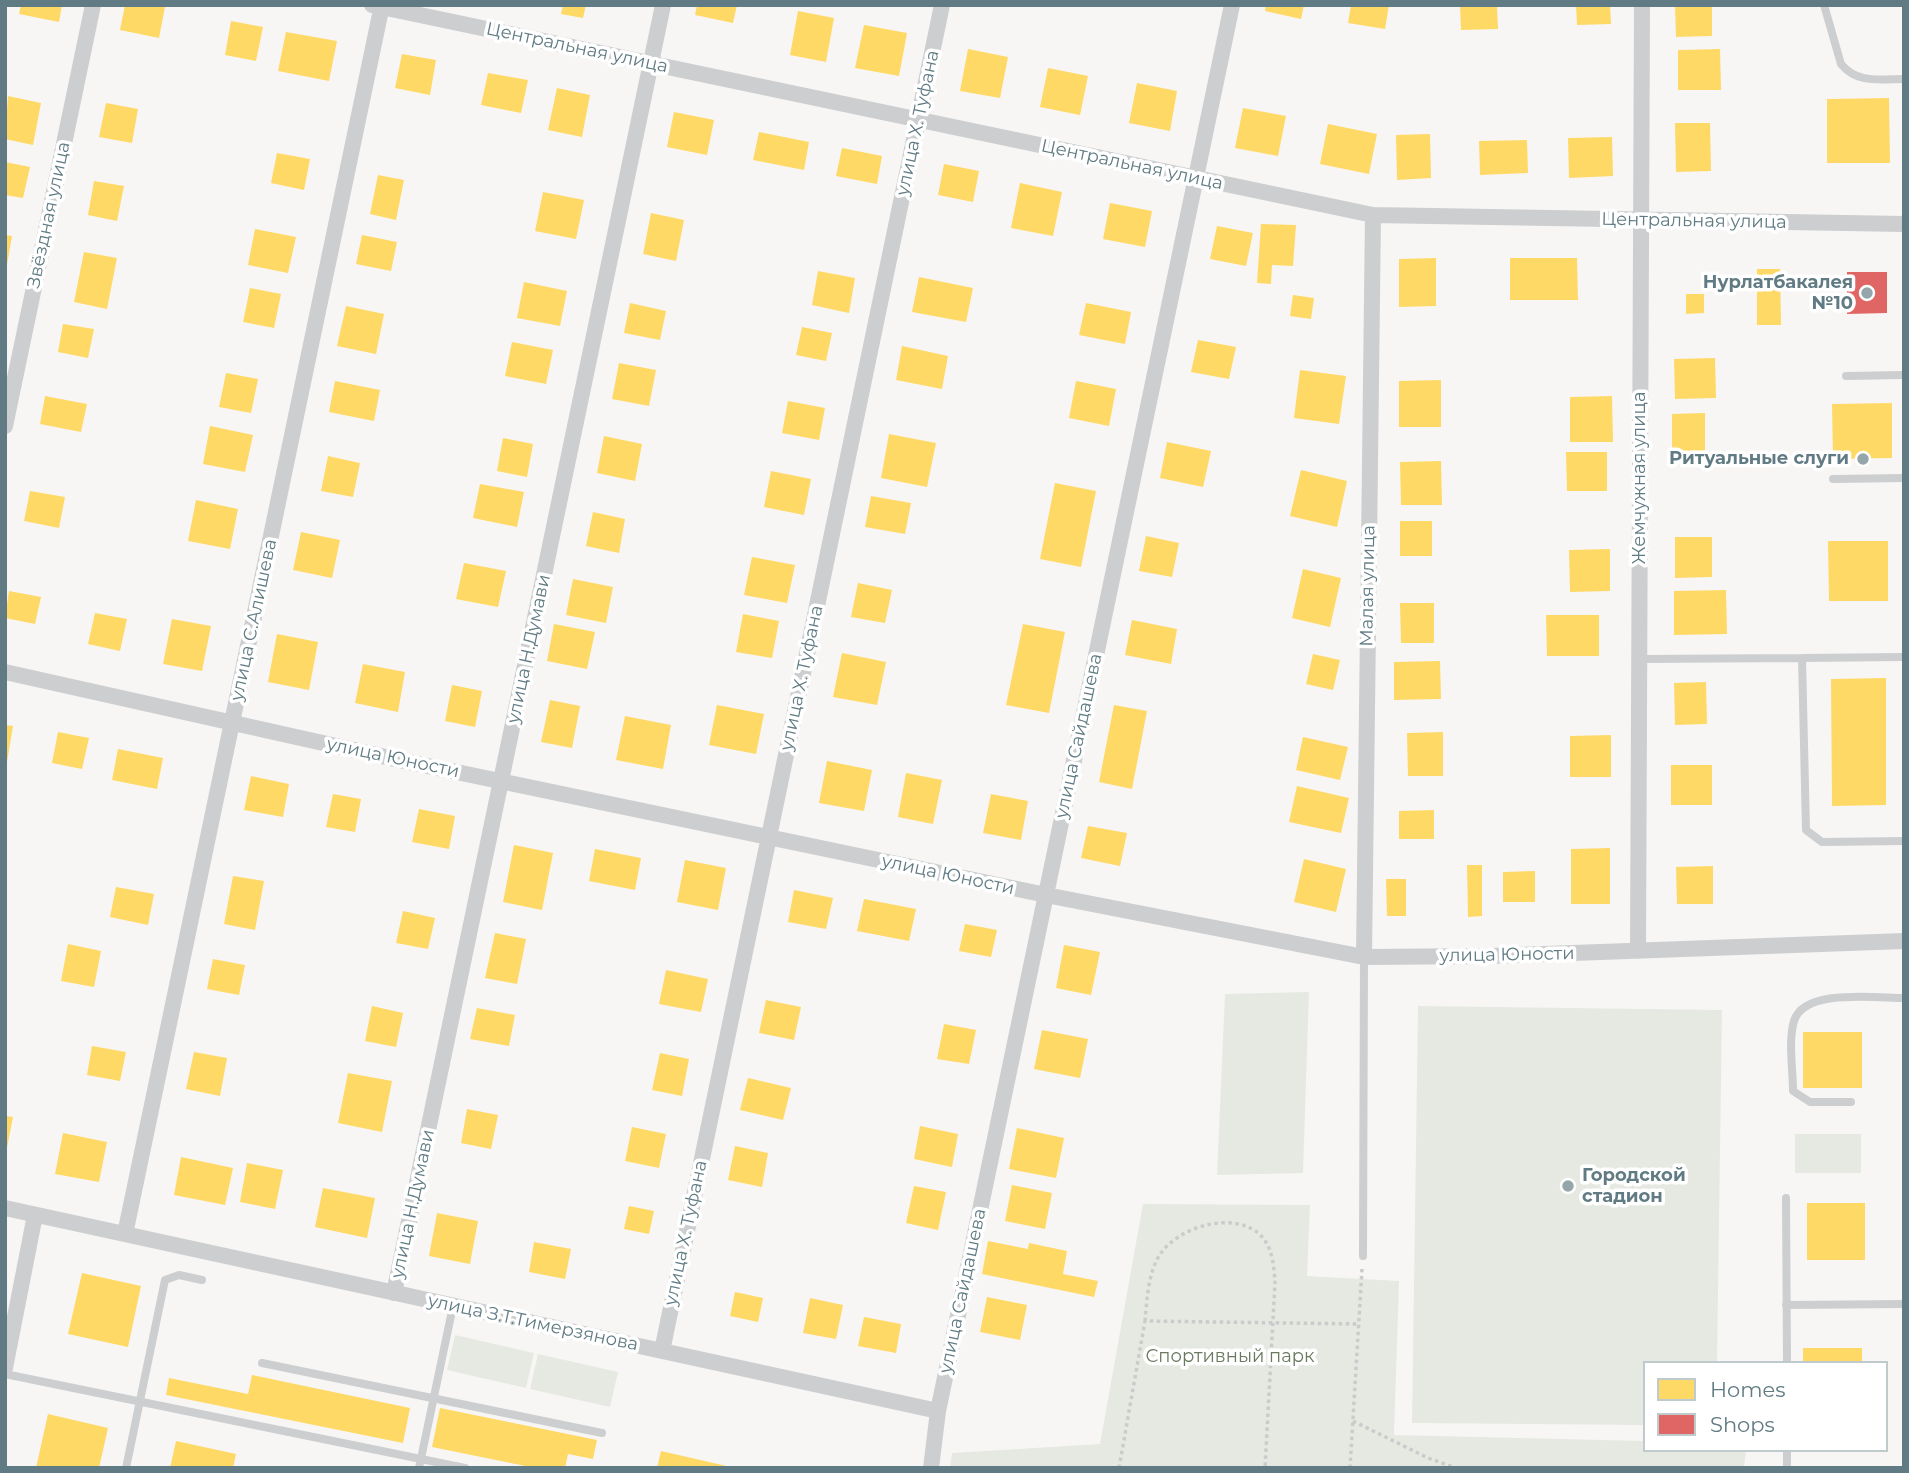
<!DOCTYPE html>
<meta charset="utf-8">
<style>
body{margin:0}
#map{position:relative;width:1909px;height:1473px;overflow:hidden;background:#f7f6f5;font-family:Montserrat,sans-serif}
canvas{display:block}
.frame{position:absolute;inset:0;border:7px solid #607b83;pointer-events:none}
.legend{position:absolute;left:1643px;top:1361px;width:245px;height:91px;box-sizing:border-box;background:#fff;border:2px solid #bfcacd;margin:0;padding:9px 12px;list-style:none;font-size:21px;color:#607b83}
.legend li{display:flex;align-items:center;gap:14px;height:35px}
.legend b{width:35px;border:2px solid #bfcacd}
</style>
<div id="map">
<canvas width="1909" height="1473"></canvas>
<div class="frame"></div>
<ul class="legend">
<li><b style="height:19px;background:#ffd966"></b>Homes</li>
<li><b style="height:19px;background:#e06666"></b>Shops</li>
</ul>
</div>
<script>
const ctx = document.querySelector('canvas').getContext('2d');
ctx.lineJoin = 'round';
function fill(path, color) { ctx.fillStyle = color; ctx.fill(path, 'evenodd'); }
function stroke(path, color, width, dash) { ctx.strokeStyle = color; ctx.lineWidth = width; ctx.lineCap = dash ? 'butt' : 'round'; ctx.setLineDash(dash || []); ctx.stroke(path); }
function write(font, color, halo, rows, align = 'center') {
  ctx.font = font + ' Montserrat,sans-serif'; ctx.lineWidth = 7; ctx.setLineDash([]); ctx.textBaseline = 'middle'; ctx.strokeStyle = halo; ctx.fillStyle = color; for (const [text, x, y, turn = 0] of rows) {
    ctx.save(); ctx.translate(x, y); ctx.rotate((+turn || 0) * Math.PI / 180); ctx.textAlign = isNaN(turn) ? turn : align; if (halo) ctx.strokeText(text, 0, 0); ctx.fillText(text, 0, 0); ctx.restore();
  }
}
const green = new Path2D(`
 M 1309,992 L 1303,1173 L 1217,1175 L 1225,994 Z
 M 1418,1006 L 1722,1010 L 1717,1363 L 1645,1363 L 1645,1425 L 1412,1423 Z
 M 1795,1134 L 1861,1134 L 1861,1173 L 1795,1173 Z
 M 1143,1204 L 1310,1205 L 1307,1276 L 1399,1281 L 1394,1435 L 1645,1441 L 1645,1450 L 1746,1450 L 1744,1468 L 950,1468 L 952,1453 L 1100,1444 Z
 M 455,1335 L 534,1353 L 526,1388 L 447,1370 Z
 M 538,1354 L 618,1372 L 610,1407 L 530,1389 Z`);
const homes = new Path2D(`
 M 21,5 L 62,5 L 59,22 L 19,14 Z
 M 125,5 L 165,7 L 159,38 L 120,30 Z
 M 563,5 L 586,5 L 583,18 L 561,14 Z
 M 697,5 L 737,5 L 733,23 L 695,15 Z
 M 1266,5 L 1304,5 L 1301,19 L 1265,11 Z
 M 1351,5 L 1389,5 L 1385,29 L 1348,23 Z
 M 1460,5 L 1497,5 L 1498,29 L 1461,30 Z
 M 1576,5 L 1610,5 L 1611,24 L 1577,25 Z
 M 1675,5 L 1712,5 L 1712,36 L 1676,37 Z
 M 798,11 L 834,18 L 826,62 L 790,55 Z
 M 231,21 L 263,27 L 256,61 L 225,55 Z
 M 864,25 L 907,33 L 899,76 L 855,68 Z
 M 286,32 L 337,41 L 329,81 L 278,71 Z
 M 968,49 L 1008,57 L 1000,98 L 960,91 Z
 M 1720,49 L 1721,90 L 1678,90 L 1678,50 Z
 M 402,54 L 436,60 L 430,95 L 395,88 Z
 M 1048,68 L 1088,76 L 1080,115 L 1040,107 Z
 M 488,73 L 528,80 L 521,113 L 481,105 Z
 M 1137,83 L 1177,91 L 1170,131 L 1129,123 Z
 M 557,88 L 590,95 L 582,137 L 548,130 Z
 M 8,96 L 41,103 L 33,145 L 5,139 Z
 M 1889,98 L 1890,163 L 1827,163 L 1827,99 Z
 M 106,103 L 138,109 L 132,143 L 99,137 Z
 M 1243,108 L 1286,116 L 1278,156 L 1235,148 Z
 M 674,112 L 714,120 L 707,155 L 667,147 Z
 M 1675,123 L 1710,123 L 1711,171 L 1676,172 Z
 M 1328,124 L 1377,134 L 1369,174 L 1320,164 Z
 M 759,132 L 809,142 L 804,170 L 753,160 Z
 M 1430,134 L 1431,178 L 1397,180 L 1396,135 Z
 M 1612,137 L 1613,176 L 1569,178 L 1568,138 Z
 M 1527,140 L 1528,173 L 1480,175 L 1479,141 Z
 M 842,148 L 882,156 L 877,184 L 836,176 Z
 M 277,153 L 310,159 L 304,190 L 271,183 Z
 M 5,162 L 30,167 L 23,198 L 5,195 Z
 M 944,164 L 979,171 L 973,202 L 938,195 Z
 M 378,175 L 404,180 L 396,220 L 370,214 Z
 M 94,181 L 124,186 L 117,221 L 88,215 Z
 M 1020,183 L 1062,192 L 1053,236 L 1011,228 Z
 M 543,192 L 584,200 L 576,239 L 535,231 Z
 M 1110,203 L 1152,211 L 1145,247 L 1103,239 Z
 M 651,213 L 684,220 L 676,261 L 643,254 Z
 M 1261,224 L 1296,225 L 1293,266 L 1272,265 L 1271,284 L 1257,283 Z
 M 1217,226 L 1253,233 L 1246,266 L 1210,259 Z
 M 255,229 L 296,237 L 288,273 L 248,265 Z
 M 5,235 L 12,236 L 7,265 L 5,265 Z
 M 362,235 L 397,242 L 391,271 L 356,264 Z
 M 84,252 L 117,258 L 107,309 L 74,302 Z
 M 1436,258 L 1436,306 L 1399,307 L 1399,259 Z
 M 1510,258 L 1577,258 L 1578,300 L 1510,300 Z
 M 1757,269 L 1780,269 L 1781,325 L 1757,325 Z
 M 818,271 L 855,278 L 849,313 L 812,305 Z
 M 919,277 L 973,288 L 966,322 L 912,312 Z
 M 524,282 L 567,291 L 560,326 L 517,318 Z
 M 250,288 L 281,294 L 274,328 L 243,322 Z
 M 1686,294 L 1704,294 L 1704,313 L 1686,314 Z
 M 1293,295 L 1314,298 L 1311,319 L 1290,316 Z
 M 630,303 L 666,311 L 660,340 L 624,333 Z
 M 1086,303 L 1131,312 L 1125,344 L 1079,335 Z
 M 346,306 L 384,314 L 376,354 L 337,346 Z
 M 63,324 L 94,329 L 88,358 L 58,352 Z
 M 802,327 L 832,333 L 826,361 L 796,355 Z
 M 1198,340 L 1236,347 L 1229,379 L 1191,372 Z
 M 512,342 L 553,350 L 546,384 L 505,376 Z
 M 902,346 L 948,356 L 942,389 L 896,380 Z
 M 1715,358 L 1716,398 L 1675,399 L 1674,359 Z
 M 619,363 L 656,370 L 649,406 L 612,399 Z
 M 1300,370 L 1346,376 L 1339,424 L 1294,418 Z
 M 226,373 L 258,379 L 251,413 L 219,407 Z
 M 1441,380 L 1441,427 L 1399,427 L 1399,381 Z
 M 335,381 L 380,390 L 374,421 L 329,412 Z
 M 1076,381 L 1116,389 L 1109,426 L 1069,418 Z
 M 45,396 L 87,404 L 81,432 L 40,424 Z
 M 1612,396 L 1613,442 L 1570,442 L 1570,397 Z
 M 788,401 L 825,408 L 819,440 L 782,433 Z
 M 1892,403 L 1892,458 L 1833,459 L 1832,404 Z
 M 1705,413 L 1705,452 L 1672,452 L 1672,414 Z
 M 210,426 L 253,435 L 245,472 L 203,464 Z
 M 889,434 L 936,443 L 927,487 L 881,478 Z
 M 604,436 L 642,444 L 635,481 L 597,473 Z
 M 503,438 L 533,444 L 527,477 L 497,471 Z
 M 1167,442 L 1211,451 L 1203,487 L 1160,478 Z
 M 1566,452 L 1607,452 L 1607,491 L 1567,491 Z
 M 328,456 L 360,463 L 353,497 L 321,491 Z
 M 1441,461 L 1442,505 L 1401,505 L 1400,462 Z
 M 1301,470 L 1347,481 L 1337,527 L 1290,516 Z
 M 771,471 L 811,479 L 804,515 L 764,507 Z
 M 1055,483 L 1096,491 L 1081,567 L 1040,559 Z
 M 480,484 L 524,492 L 517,527 L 473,518 Z
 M 30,491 L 65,497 L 59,528 L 24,521 Z
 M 871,496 L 911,503 L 905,534 L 865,527 Z
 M 196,500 L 238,509 L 230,549 L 188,541 Z
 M 593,512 L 625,519 L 619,553 L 586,546 Z
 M 1400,521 L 1432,521 L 1432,556 L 1400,556 Z
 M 301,532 L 340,540 L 332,578 L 293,570 Z
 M 1146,536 L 1179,543 L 1172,577 L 1139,571 Z
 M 1675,537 L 1712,537 L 1712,577 L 1675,578 Z
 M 1828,541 L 1888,541 L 1888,601 L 1829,601 Z
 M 1610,549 L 1610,591 L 1570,592 L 1569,550 Z
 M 752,557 L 795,565 L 787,603 L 744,595 Z
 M 464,563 L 506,571 L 498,607 L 456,599 Z
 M 1303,569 L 1341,578 L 1330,627 L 1292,618 Z
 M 573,579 L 613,587 L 606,623 L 566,615 Z
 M 858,583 L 892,590 L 885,623 L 851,617 Z
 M 1726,590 L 1727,634 L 1674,635 L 1674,591 Z
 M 9,591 L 41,597 L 35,624 L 5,618 Z
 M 1400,603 L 1434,603 L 1434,643 L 1401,643 Z
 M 95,613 L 127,619 L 120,651 L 88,644 Z
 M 743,614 L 779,621 L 772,658 L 736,652 Z
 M 1546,615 L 1599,615 L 1599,656 L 1547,656 Z
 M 172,619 L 211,626 L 202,671 L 163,664 Z
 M 1132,620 L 1177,629 L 1171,664 L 1125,655 Z
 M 554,624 L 595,632 L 587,669 L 547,661 Z
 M 1023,624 L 1065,632 L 1049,713 L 1006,705 Z
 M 277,634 L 318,642 L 309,690 L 268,682 Z
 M 842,653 L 886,662 L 877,705 L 833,697 Z
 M 1313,654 L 1340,660 L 1333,690 L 1306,684 Z
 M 1440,661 L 1441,699 L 1394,700 L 1394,662 Z
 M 363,664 L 405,672 L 398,712 L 355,703 Z
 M 1886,678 L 1886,805 L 1832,806 L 1831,679 Z
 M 1706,682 L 1707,724 L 1675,725 L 1674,683 Z
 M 452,685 L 482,691 L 475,727 L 445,721 Z
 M 550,700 L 580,706 L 572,748 L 541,742 Z
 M 717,705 L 764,714 L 756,754 L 709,745 Z
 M 1114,705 L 1147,711 L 1132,789 L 1099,782 Z
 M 625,716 L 671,725 L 663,769 L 616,760 Z
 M 5,725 L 13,726 L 7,762 L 5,762 Z
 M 58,732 L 89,738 L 82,769 L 52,763 Z
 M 1443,732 L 1443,776 L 1408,776 L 1407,733 Z
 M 1611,735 L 1611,777 L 1570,777 L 1570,736 Z
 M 1303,737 L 1348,747 L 1340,780 L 1296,770 Z
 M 118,749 L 163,758 L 157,789 L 112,780 Z
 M 827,761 L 872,770 L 864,811 L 819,803 Z
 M 1671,765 L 1712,765 L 1712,805 L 1671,805 Z
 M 906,773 L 942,780 L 933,824 L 898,817 Z
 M 251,776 L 289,784 L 283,817 L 244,810 Z
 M 1297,786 L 1349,798 L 1341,833 L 1289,822 Z
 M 333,794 L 361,799 L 355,832 L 326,827 Z
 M 991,794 L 1028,801 L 1021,840 L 983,833 Z
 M 419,809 L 455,816 L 449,849 L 412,842 Z
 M 1434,810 L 1434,839 L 1399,839 L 1399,811 Z
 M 1088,826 L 1127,833 L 1120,866 L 1081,858 Z
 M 514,845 L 553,853 L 542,910 L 503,902 Z
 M 1610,848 L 1610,904 L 1571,904 L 1571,849 Z
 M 595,849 L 641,858 L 635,890 L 589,881 Z
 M 1304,859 L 1346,869 L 1336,912 L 1294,902 Z
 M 685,860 L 726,868 L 718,910 L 677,902 Z
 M 1467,865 L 1482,865 L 1482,916 L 1468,917 Z
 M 1713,866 L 1713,904 L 1677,904 L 1676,867 Z
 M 1535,871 L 1535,902 L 1503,902 L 1503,872 Z
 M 233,876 L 264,881 L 255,930 L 224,924 Z
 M 1386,879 L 1406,879 L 1406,916 L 1387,916 Z
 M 116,887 L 154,894 L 148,925 L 110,917 Z
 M 794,890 L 833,898 L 826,929 L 788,922 Z
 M 864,899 L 916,909 L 909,941 L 857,931 Z
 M 403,911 L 435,918 L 428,949 L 396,943 Z
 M 965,924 L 997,930 L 991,957 L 959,951 Z
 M 495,933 L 526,939 L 517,984 L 485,978 Z
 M 68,944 L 101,951 L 94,987 L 61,981 Z
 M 1064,945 L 1100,952 L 1091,995 L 1056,988 Z
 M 213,959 L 245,965 L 239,995 L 207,989 Z
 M 666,970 L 708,979 L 701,1012 L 659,1004 Z
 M 766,1000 L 801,1007 L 794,1040 L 759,1033 Z
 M 372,1006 L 403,1013 L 396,1047 L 365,1041 Z
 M 477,1008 L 515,1015 L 509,1046 L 470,1039 Z
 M 944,1024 L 976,1030 L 969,1064 L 937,1059 Z
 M 1042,1030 L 1088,1039 L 1080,1078 L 1034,1069 Z
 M 1803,1032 L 1862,1032 L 1862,1088 L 1803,1088 Z
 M 92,1046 L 126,1052 L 120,1081 L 87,1075 Z
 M 194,1052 L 227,1058 L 220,1096 L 186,1089 Z
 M 660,1053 L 689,1059 L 682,1096 L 652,1090 Z
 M 348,1073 L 392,1081 L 382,1132 L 338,1123 Z
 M 748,1078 L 791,1088 L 783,1120 L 740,1110 Z
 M 467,1109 L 498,1115 L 491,1149 L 461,1143 Z
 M 5,1116 L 13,1117 L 7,1148 L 5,1148 Z
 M 920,1126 L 958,1134 L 952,1167 L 914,1159 Z
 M 632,1127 L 666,1134 L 659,1168 L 625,1161 Z
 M 1017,1128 L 1064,1138 L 1056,1178 L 1009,1169 Z
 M 63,1133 L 107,1142 L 99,1182 L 55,1174 Z
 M 735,1146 L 768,1153 L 762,1187 L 728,1180 Z
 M 181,1157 L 233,1168 L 225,1205 L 174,1195 Z
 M 247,1163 L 283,1170 L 275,1209 L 240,1202 Z
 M 1012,1185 L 1052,1193 L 1045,1229 L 1005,1221 Z
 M 914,1186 L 946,1192 L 938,1230 L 906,1223 Z
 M 323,1188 L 375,1198 L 367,1238 L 315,1227 Z
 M 1807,1203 L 1865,1203 L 1865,1260 L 1807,1260 Z
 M 629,1206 L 654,1211 L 649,1234 L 624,1229 Z
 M 437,1213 L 478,1221 L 470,1264 L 429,1256 Z
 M 988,1241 L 1028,1249 L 1029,1243 L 1067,1251 L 1063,1274 L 1098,1281 L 1094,1297 L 982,1274 Z
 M 534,1242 L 571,1249 L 565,1279 L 529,1272 Z
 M 82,1273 L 141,1286 L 128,1347 L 68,1334 Z
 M 735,1292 L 763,1298 L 758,1322 L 730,1316 Z
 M 987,1297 L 1027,1305 L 1020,1340 L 980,1332 Z
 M 810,1298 L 843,1305 L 836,1339 L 803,1333 Z
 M 864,1317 L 901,1324 L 896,1353 L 858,1346 Z
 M 1803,1348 L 1862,1348 L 1862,1363 L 1803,1363 Z
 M 252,1375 L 410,1408 L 403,1443 L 166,1395 L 169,1378 L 248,1394 Z
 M 440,1408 L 597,1440 L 593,1459 L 568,1454 L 565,1468 L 535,1468 L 432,1447 Z
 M 48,1414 L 108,1428 L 99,1468 L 36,1468 Z
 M 176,1441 L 236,1454 L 233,1468 L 170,1468 Z
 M 661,1451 L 731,1467 L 731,1468 L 657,1468 Z`);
const shops = new Path2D(`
 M 1847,272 L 1887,272 L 1887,313 L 1847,314 Z`);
const path = new Path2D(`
 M 1145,1321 C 1147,1300 1148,1271 1161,1253 C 1179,1228 1226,1213 1254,1230 C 1272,1241 1274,1264 1275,1283 L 1265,1468
 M 1353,1421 L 1428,1458 L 1456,1468
 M 1119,1468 L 1145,1321 L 1359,1324
 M 1350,1468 L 1362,1269`);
const service = new Path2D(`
 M 1824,5 L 1841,64 C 1857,84 1880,79 1904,79
 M 1846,376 L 1904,375
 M 1833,479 L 1904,478
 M 1904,657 L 1802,658 L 1806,830 L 1822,842 L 1904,841
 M 1639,659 L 1802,658
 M 1851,1102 L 1810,1102 L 1793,1091 C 1793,1070 1788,1041 1794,1021 C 1804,988 1876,998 1904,998
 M 1786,1198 L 1787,1363
 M 1363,1256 L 1364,957
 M 1786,1305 L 1904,1304
 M 262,1363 L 602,1433
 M 5,1374 L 465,1468
 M 1787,1450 L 1787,1468
 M 126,1468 L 165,1280 L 179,1275 L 202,1280
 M 419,1468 L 453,1306`);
const minor = new Path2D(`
 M 372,5 L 1373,215 L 1904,224
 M 5,426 L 93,5
 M 5,672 L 399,760 L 1046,895 L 1364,957 L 1490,956 L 1904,941
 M 1638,951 L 1642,5
 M 1364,957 L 1373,215
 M 5,1208 L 938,1411
 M 125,1234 L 382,5
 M 394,1293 L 663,5
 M 662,1351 L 942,5
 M 5,1368 L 35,1215
 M 931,1468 L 938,1411 L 1232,5`);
const markers = [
 [1867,293,7,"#95a6ab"],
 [1863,459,7,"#95a6ab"],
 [1568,1186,7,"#95a6ab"]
];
const streetNames = [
 ["Центральная улица",577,48,12],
 ["улица Х. Туфана",918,123,-78],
 ["Центральная улица",1132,165,12],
 ["Звёздная улица",49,215,-78],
 ["Центральная улица",1694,221,1],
 ["Жемчужная улица",1640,478,-90],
 ["Малая улица",1368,586,-89],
 ["улица С.Алишева",254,620,-78],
 ["улица Н.Думави",529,649,-78],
 ["улица Х. Туфана",802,678,-78],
 ["улица Сайдашева",1079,736,-78],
 ["улица Юности",393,758,12],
 ["улица Юности",948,875,12],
 ["улица Юности",1507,955,-1],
 ["улица Н.Думави",413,1204,-78],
 ["улица Х. Туфана",686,1233,-78],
 ["улица Сайдашева",963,1291,-78],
 ["улица З.Т.Тимерзянова",533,1323,12]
];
const poiNames = [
 ["Нурлатбакалея",1853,283],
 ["№10",1853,304],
 ["Ритуальные слуги",1849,459],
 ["Городской",1582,1176,"left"],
 ["стадион",1582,1197,"left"]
];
const parkNames = [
 ["Спортивный парк",1230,1357]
];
fill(green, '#e6e9e2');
fill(homes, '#ffd966');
fill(shops, '#e06666');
stroke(path, '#cacccb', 3.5, [3.5, 3.5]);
stroke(service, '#cccecf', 8);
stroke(minor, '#cccecf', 16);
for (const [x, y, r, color] of markers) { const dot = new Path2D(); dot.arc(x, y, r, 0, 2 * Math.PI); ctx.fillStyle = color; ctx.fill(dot); stroke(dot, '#fff', 2.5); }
write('18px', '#607b83', '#fff', streetNames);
write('bold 18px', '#607b83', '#fff', poiNames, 'right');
write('18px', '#6a7a5f', '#fff', parkNames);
</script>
